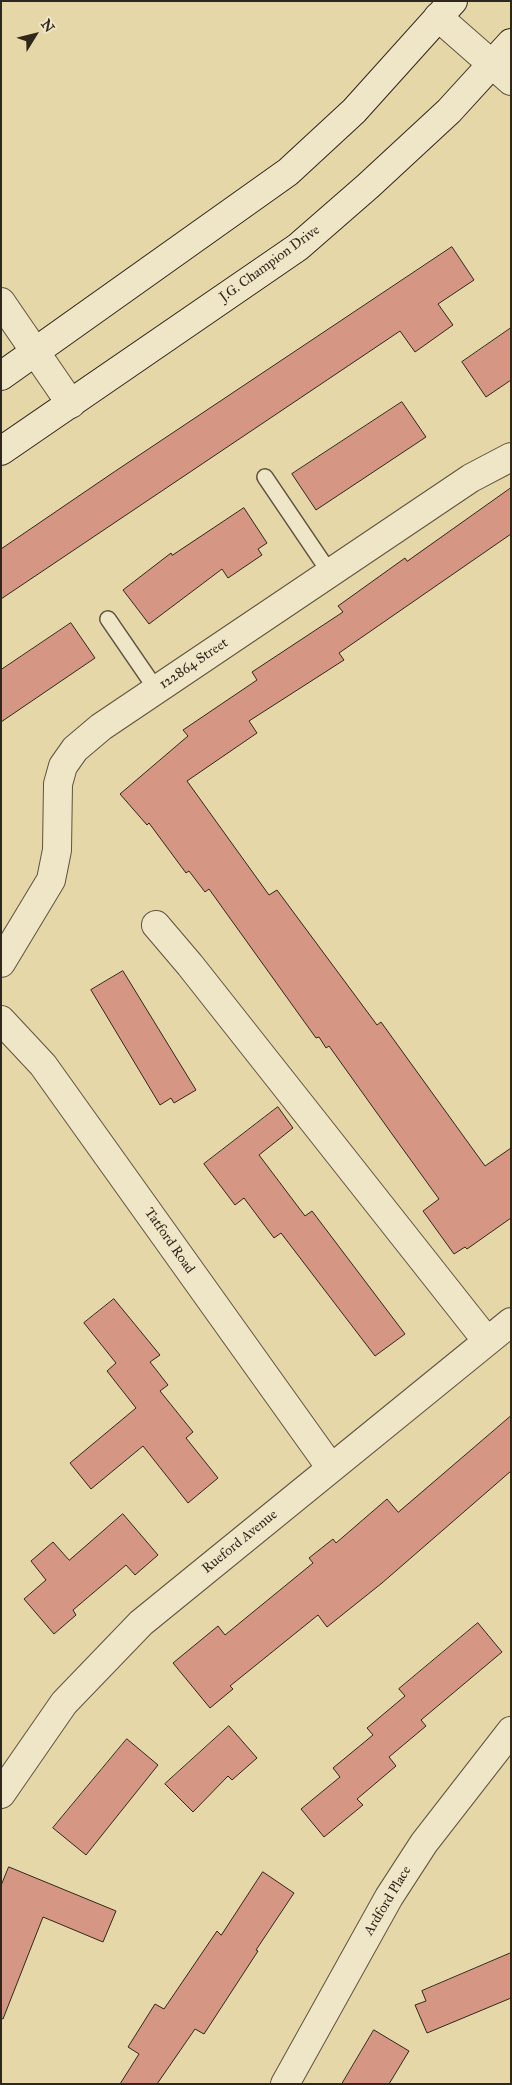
<!DOCTYPE html>
<style>
body{margin:0}
#map{position:relative;width:512px;height:2085px;overflow:hidden;background:#e6d7a9;font-family:"IM FELL Great Primer",serif}
canvas{display:block}
.frame{position:absolute;inset:0;border:2px solid #30271b;pointer-events:none}
.north{position:absolute;left:10px;top:10px;width:50px;height:50px;-webkit-text-stroke:4px #efe5c7;paint-order:stroke;rotate:54deg;font-size:14px;font-weight:700;line-height:20px;text-align:center;color:#30271b}
.north::after{content:'';display:block;margin:auto;width:18px;height:22px;background:#30271b;clip-path:polygon(50% 0,100% 100%,50% 72%,0 100%)}
</style>
<div id="map">
<canvas width="512" height="2085"></canvas>
<div class="frame"></div>
<div class="north">N</div>
</div>
<script>
const ctx = document.querySelector('canvas').getContext('2d');
ctx.lineJoin = 'round';
function fill(path, color) { ctx.fillStyle = color; ctx.fill(path, 'evenodd'); }
function stroke(path, color, width, dash) { ctx.strokeStyle = color; ctx.lineWidth = width; ctx.lineCap = dash ? 'butt' : 'round'; ctx.setLineDash(dash || []); ctx.stroke(path); }
function write(font, color, halo, rows, align = 'center') {
  ctx.font = font + ' "IM FELL Great Primer",serif'; ctx.lineWidth = 5; ctx.setLineDash([]); ctx.textBaseline = 'middle'; ctx.strokeStyle = halo; ctx.fillStyle = color; for (const [text, x, y, turn = 0] of rows) {
    ctx.save(); ctx.translate(x, y); ctx.rotate((+turn || 0) * Math.PI / 180); ctx.textAlign = isNaN(turn) ? turn : align; if (halo) ctx.strokeText(text, 0, 0); ctx.fillText(text, 0, 0); ctx.restore();
  }
}
const building = new Path2D(`
 M 452,247 L 474,280 L 438,304 L 453,325 L 415,352 L 400,331 L 1,599 L 1,549 L 114,472 Z
 M 511,328 L 511,380 L 486,397 L 462,362 Z
 M 402,402 L 426,437 L 316,510 L 292,474 Z
 M 511,488 L 511,534 L 339,653 L 344,660 L 249,721 L 257,733 L 187,781 L 269,895 L 277,890 L 377,1025 L 381,1022 L 485,1166 L 511,1148 L 511,1218 L 467,1249 L 465,1247 L 454,1254 L 423,1211 L 439,1199 L 392,1134 L 329,1046 L 326,1048 L 319,1037 L 316,1038 L 209,889 L 205,892 L 189,871 L 186,873 L 149,823 L 147,825 L 120,794 L 188,736 L 183,730 L 257,680 L 252,672 L 343,612 L 338,606 L 405,558 L 407,561 Z
 M 244,508 L 267,543 L 258,549 L 262,555 L 228,578 L 222,569 L 149,624 L 123,590 L 171,553 L 172,555 Z
 M 71,623 L 95,658 L 1,722 L 1,670 Z
 M 123,971 L 196,1090 L 174,1103 L 171,1098 L 160,1105 L 91,990 Z
 M 278,1107 L 293,1128 L 259,1155 L 305,1216 L 312,1211 L 405,1334 L 375,1356 L 281,1233 L 274,1238 L 244,1198 L 235,1205 L 204,1164 Z
 M 114,1299 L 160,1355 L 150,1362 L 168,1385 L 160,1391 L 193,1432 L 186,1438 L 218,1478 L 188,1503 L 143,1446 L 91,1489 L 70,1463 L 136,1408 L 107,1371 L 116,1363 L 84,1323 Z
 M 511,1416 L 511,1471 L 382,1583 L 327,1627 L 318,1615 L 230,1686 L 233,1689 L 210,1708 L 173,1663 L 218,1626 L 225,1635 L 313,1563 L 309,1558 L 333,1539 L 336,1543 L 387,1499 L 398,1512 Z
 M 123,1514 L 158,1555 L 135,1575 L 126,1565 L 73,1610 L 76,1615 L 54,1634 L 24,1599 L 46,1580 L 31,1561 L 53,1542 L 69,1560 Z
 M 478,1623 L 502,1652 L 421,1720 L 426,1726 L 389,1757 L 396,1766 L 357,1799 L 363,1805 L 324,1837 L 301,1809 L 340,1777 L 333,1768 L 373,1735 L 367,1728 L 405,1696 L 399,1689 Z
 M 229,1726 L 257,1758 L 232,1780 L 228,1776 L 193,1812 L 165,1784 Z
 M 127,1739 L 158,1765 L 86,1855 L 53,1828 Z
 M 9,1867 L 116,1911 L 103,1942 L 43,1917 L 3,2019 L 1,2018 L 1,1886 Z
 M 263,1872 L 294,1893 L 256,1950 L 258,1951 L 204,2034 L 195,2029 L 157,2084 L 120,2084 L 139,2054 L 128,2047 L 155,2004 L 164,2009 L 217,1931 L 221,1935 Z
 M 511,1953 L 511,1998 L 427,2033 L 415,2005 L 426,2001 L 422,1991 Z
 M 374,2030 L 409,2051 L 389,2084 L 342,2084 Z`);
const service = new Path2D(`
 M 265,477 L 330,573
 M 108,619 L 156,689`);
const minor = new Path2D(`
 M 156,925 L 190,965 L 487,1341
 M 1,963 L 51,880 L 57,850 L 58,784 L 63,766 L 75,749 L 101,727 L 471,478 L 511,457
 M 1,1020 L 43,1065 L 331,1468
 M 1,1794 L 64,1703 L 141,1623 L 511,1322
 M 285,2084 L 389,1897 L 424,1843 L 511,1731`);
const tertiary = new Path2D(`
 M 438,17 L 511,81
 M 1,302 L 71,404`);
const secondary = new Path2D(`
 M 1,376 L 288,172 L 354,111 L 453,1
 M 1,451 L 298,247 L 368,186 L 449,111 L 511,43`);
const streetNames = [
 ["J.G. Champion Drive",270,264,-36],
 ["122864 Street",194,664,-34],
 ["Tatford Road",169,1241,55],
 ["Rueford Avenue",240,1542,-39],
 ["Ardford Place",388,1901,-59]
];
fill(building, '#d59684');
stroke(building, '#30271b', 1);
stroke(service, '#5e533e', 18);
stroke(minor, '#5e533e', 30);
stroke(tertiary, '#5e533e', 30);
stroke(secondary, '#30271b', 30);
stroke(service, '#efe5c7', 15);
stroke(minor, '#efe5c7', 28);
stroke(tertiary, '#efe5c7', 28);
stroke(secondary, '#efe5c7', 28);
write('14px', '#30271b', '#efe5c7', streetNames);
</script>
